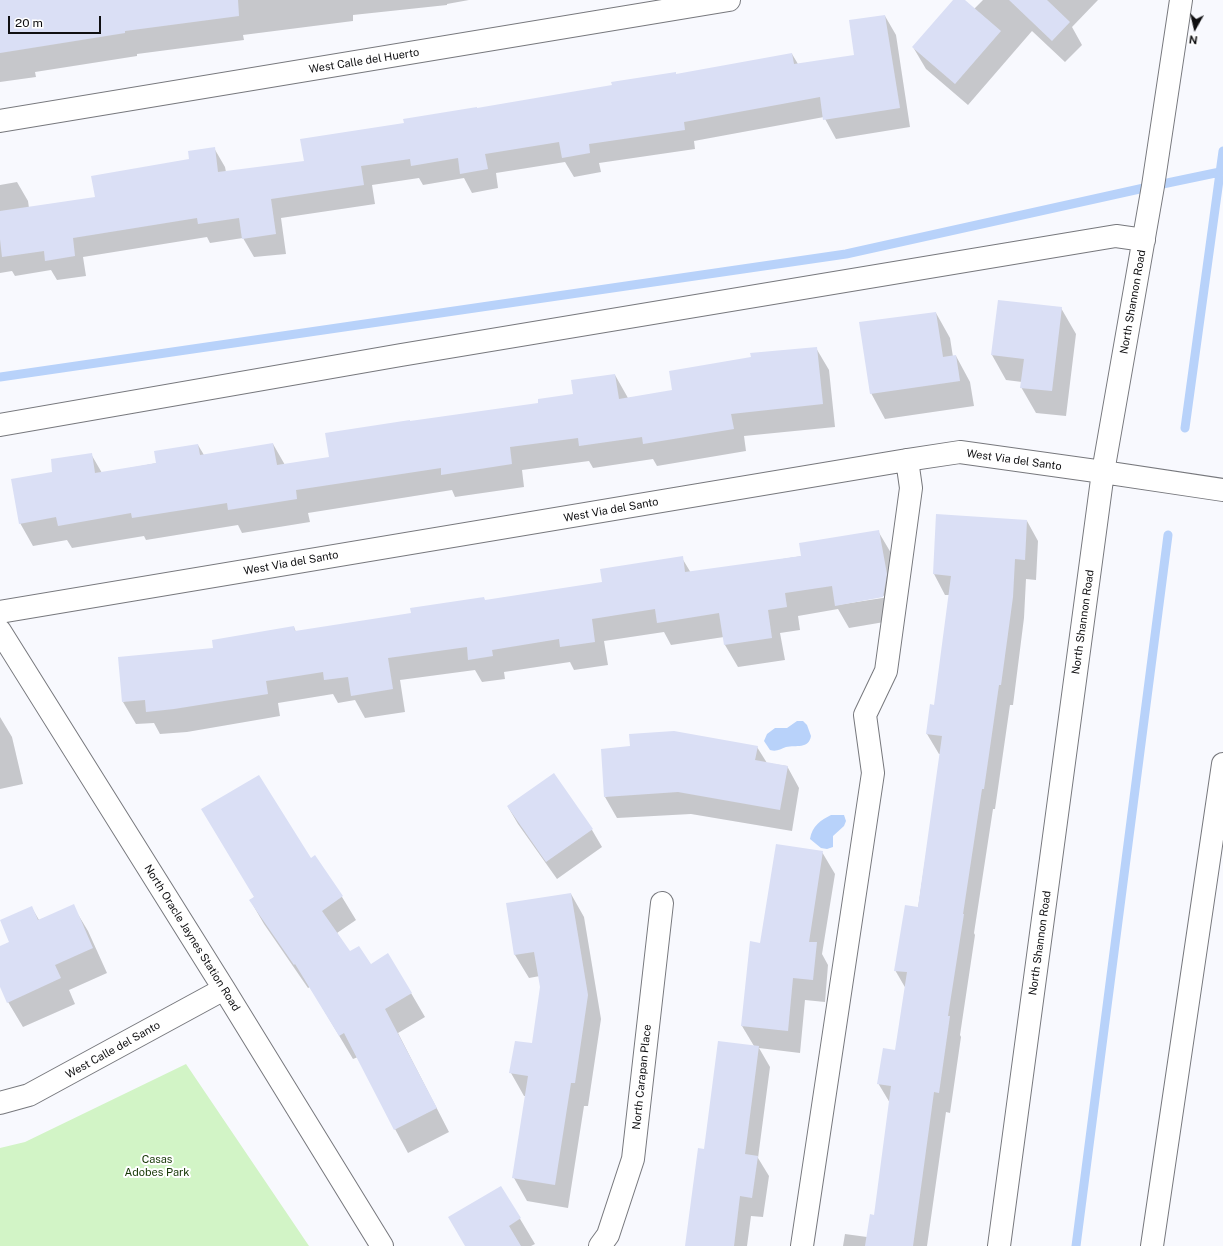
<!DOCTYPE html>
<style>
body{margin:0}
#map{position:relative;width:1223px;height:1246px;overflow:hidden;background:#f8f9fe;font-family:"Public Sans",sans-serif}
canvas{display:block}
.north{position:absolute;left:1175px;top:8px;width:40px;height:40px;-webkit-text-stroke:3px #fff;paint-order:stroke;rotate:188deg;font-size:11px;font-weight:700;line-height:16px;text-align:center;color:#0f0f11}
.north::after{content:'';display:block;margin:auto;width:14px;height:18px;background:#0f0f11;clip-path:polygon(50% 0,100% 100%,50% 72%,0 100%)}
.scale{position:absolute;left:8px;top:16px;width:93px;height:18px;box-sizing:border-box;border:2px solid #0f0f11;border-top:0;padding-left:5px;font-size:12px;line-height:14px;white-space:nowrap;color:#0f0f11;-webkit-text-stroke:3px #fff;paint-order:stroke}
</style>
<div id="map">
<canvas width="1223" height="1246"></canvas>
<div class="north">N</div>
<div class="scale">20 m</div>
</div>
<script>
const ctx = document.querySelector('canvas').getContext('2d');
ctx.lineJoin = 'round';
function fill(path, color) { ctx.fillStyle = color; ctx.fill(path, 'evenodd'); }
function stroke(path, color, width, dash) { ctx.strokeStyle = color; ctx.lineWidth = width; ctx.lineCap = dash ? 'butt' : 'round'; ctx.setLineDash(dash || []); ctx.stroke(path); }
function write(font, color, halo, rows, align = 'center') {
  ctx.font = font + ' "Public Sans",sans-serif'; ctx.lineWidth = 4; ctx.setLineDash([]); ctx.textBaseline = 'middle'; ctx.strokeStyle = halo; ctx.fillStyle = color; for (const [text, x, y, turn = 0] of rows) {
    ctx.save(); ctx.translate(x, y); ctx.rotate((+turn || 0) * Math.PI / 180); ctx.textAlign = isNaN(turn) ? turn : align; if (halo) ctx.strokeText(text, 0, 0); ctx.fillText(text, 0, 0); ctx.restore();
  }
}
const green = new Path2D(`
 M 186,1064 L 309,1246 L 0,1246 L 0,1148 L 25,1142 Z`);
const water = new Path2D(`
 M 797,721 L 803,721 L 807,725 L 811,736 C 809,749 796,745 786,747 C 780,749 777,752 770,750 L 764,741 L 767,734 L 775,728 L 787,728 Z
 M 831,815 L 844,815 L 846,821 L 844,826 L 833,836 L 833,847 L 827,849 L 821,848 L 810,839 C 812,826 821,820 831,815 Z`);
const shadow = new Path2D(`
 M 0,0 L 469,0 L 447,4 L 447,5 L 353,15 L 353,21 L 243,35 L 244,40 L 137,54 L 137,56 L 35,72 L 36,77 L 0,82 Z
 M 954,0 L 963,0 L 974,9 L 983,0 L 1098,0 L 1072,27 L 1082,45 L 1065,62 L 1032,31 L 968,105 L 926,69 L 913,47 Z
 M 885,16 L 896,35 L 910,127 L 836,139 L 824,117 L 694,141 L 695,149 L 599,163 L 601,172 L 574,177 L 565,162 L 496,173 L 498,188 L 472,193 L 464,178 L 423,185 L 419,178 L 372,185 L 375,204 L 281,218 L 286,254 L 254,257 L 243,238 L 210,243 L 207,237 L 83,257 L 86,276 L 57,280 L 51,270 L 15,276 L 12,271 L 0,273 L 0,185 L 17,182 L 28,201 L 29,208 L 96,198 L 190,160 L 214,148 L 225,167 L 226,172 L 305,162 L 405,124 L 477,109 L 677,75 L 792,54 L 798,64 L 855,56 Z
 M 999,301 L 1061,308 L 1076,334 L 1066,416 L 1036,413 L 1021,387 L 1022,382 L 1006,380 L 992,355 Z
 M 936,313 L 950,338 L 953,357 L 956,356 L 970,382 L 974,406 L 885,419 L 871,393 Z
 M 816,348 L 829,370 L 835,427 L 744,436 L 746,451 L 657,466 L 653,459 L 593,468 L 589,461 L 522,470 L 524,487 L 455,497 L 452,490 L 308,513 L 310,522 L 242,533 L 238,525 L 146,540 L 144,536 L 72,548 L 67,540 L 33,546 L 20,523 L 54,473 L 91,454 L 102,473 L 157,463 L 198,445 L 204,455 L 273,444 L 285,465 L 330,458 L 574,395 L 615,375 L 628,398 L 674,391 Z
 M 937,515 L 1027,521 L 1038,541 L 1036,580 L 1026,579 L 1024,618 L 1013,705 L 1010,705 L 995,809 L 993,809 L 974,933 L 975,935 L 960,1035 L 961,1037 L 950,1113 L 946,1112 L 927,1246 L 843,1246 L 845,1234 L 867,1237 L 875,1216 L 890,1103 L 878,1083 L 896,1051 L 906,989 L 895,970 L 918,908 L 941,754 L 939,754 L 927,734 L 935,706 L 950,595 L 945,595 L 934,574 Z
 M 878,531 L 891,553 L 896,620 L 849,628 L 838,609 L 798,616 L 800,630 L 780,633 L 785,660 L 738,667 L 725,645 L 724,637 L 671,645 L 664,632 L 604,641 L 608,665 L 574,670 L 570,662 L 504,672 L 505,679 L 482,682 L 475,670 L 400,680 L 405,712 L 365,718 L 355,700 L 338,703 L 333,694 L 278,703 L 280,716 L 187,732 L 160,734 L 154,723 L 136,724 L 123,702 L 214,649 L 294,627 L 296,632 L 412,614 L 485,601 L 603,583 L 682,558 L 691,573 L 802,556 ZM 888,595 L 889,597 L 837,605 L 837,604 Z
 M 0,717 L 12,737 L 23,784 L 0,789 Z
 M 757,747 L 767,763 L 787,766 L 799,788 L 792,831 L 691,814 L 617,818 L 605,797 Z
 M 554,775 L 592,830 L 602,847 L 557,879 L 518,824 L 508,807 Z
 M 822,852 L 835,874 L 822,954 L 828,965 L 825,1002 L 805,1000 L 800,1053 L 759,1048 L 770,1067 L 758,1158 L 769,1176 L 763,1217 L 751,1216 L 747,1246 L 686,1246 L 705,1150 L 754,1046 L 742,1026 L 751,943 L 761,944 Z
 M 315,857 L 342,897 L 356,920 L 337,933 L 350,953 L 411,993 L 425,1017 L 398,1033 L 449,1132 L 408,1153 L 395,1129 L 358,1057 L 353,1059 L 310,987 L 308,988 L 264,924 L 250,900 Z
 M 571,894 L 584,917 L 601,1019 L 588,1106 L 584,1106 L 568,1208 L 527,1201 L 514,1178 L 526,1096 L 524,1096 L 511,1073 L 533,1045 L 541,987 L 540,976 L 529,978 L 515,955 L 507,904 Z
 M 73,906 L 88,931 L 107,973 L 69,990 L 75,1004 L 23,1027 L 8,1002 L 0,984 L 0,947 L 10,942 L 32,908 L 39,920 Z
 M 501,1187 L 535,1244 L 531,1246 L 465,1246 Z`);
const stream = new Path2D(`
 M 0,377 L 846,254 L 1153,186 L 1220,172
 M 1185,428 L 1223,151
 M 1076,1246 L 1168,535`);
const building = new Path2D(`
 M 0,0 L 238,0 L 239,16 L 125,31 L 125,33 L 0,53 Z
 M 953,0 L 965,0 L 1001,31 L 955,84 L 912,47 Z
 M 1009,0 L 1047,0 L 1070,22 L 1052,41 Z
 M 885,15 L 900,108 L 823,120 L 820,97 L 684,122 L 685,130 L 589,144 L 590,153 L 562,158 L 559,142 L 485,154 L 488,169 L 460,174 L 458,158 L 411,166 L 410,159 L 361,166 L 364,185 L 271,199 L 276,234 L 242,239 L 239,218 L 198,224 L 197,218 L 73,238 L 75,256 L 45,261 L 44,251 L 2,257 L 0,239 L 0,211 L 95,197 L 91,176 L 189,159 L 188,151 L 215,147 L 218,172 L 304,161 L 300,139 L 404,123 L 403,119 L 477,107 L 477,108 L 612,85 L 611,82 L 676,72 L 676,74 L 792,53 L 794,64 L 854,55 L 849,20 Z
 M 998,300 L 1062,307 L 1052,391 L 1020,388 L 1024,359 L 991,355 Z
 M 936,312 L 943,357 L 956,355 L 960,381 L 870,394 L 859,322 Z
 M 817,347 L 823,404 L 731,414 L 734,429 L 643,444 L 642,437 L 579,446 L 578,438 L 510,447 L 512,464 L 441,475 L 441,468 L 296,490 L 297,499 L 228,510 L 227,503 L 132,518 L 131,513 L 58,526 L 56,517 L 19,524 L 11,479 L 52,472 L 51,459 L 92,453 L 95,473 L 156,463 L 154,451 L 198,444 L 200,455 L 273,443 L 277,465 L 329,457 L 325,433 L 410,420 L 410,421 L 538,403 L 538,399 L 573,394 L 571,380 L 615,374 L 619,399 L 672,390 L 669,371 L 751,357 L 750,353 Z
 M 936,514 L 1027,520 L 1025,560 L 1015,559 L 1013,597 L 1001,685 L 999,685 L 984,789 L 982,789 L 963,914 L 964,914 L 948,1016 L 950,1016 L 939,1093 L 934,1092 L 913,1246 L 865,1246 L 870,1214 L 874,1215 L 891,1086 L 877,1084 L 883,1048 L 895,1050 L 907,972 L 894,971 L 905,905 L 918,907 L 942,736 L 926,734 L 930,704 L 934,705 L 951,576 L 933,574 Z
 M 879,530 L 887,574 L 883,597 L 835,606 L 832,586 L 785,593 L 787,607 L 768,610 L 772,638 L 724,645 L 719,613 L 657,623 L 655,609 L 592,619 L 595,642 L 560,647 L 559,639 L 492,650 L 493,656 L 468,660 L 467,647 L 388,658 L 393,689 L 351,696 L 348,677 L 324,680 L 323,672 L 266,681 L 268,694 L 174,709 L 146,712 L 145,700 L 122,702 L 118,657 L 213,648 L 212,640 L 294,626 L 295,631 L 411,613 L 410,608 L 484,597 L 485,600 L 602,582 L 600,569 L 683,556 L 685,572 L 801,556 L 799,543 Z
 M 674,731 L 758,746 L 755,760 L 788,766 L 780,810 L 678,792 L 604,797 L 601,749 L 630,746 L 629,734 Z
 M 554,773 L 593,829 L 546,862 L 507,806 Z
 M 259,775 L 311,858 L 315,855 L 343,896 L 322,911 L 350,951 L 359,946 L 371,964 L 388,953 L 412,993 L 385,1009 L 437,1108 L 394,1130 L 344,1033 L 339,1036 L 295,964 L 294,965 L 249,900 L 254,897 L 201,809 Z
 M 776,844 L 823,851 L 809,942 L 817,942 L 813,980 L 793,978 L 788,1031 L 741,1026 L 750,941 L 760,943 Z
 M 571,893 L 588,995 L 575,1083 L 571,1083 L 555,1185 L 512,1178 L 528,1076 L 509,1073 L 515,1041 L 532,1043 L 540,987 L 534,952 L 514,955 L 506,903 Z
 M 74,904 L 93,948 L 55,965 L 61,978 L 7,1003 L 0,987 L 0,946 L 9,942 L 0,920 L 32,906 L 38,920 Z
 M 718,1041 L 759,1046 L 745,1154 L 758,1156 L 752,1198 L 740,1196 L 734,1246 L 685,1246 L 698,1148 L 704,1149 Z
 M 501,1186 L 521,1218 L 509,1226 L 521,1246 L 465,1246 L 448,1217 Z`);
const minor = new Path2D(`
 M 0,121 L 729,0
 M 0,425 L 401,355 L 1116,236 L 1144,240
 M 0,612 L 907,460 L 960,452 L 1103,472 L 1223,490
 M 0,631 L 224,989 L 382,1246
 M 0,1103 L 29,1095 L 224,989
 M 600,1246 L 608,1235 L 633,1159 L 662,903
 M 802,1246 L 873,773 L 865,715 L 886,671 L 911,488 L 907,460
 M 999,1246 L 1103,472 L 1153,186 L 1181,0
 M 1152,1246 L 1223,764`);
const streetNames = [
 ["West Calle del Huerto",364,61,-9],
 ["North Shannon Road",1133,302,-80],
 ["West Via del Santo",1014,460,8],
 ["West Via del Santo",611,510,-10],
 ["West Via del Santo",291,563,-10],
 ["North Shannon Road",1083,622,-82],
 ["North Oracle Jaynes Station Road",192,938,58],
 ["North Shannon Road",1040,943,-82],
 ["West Calle del Santo",113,1050,-29],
 ["North Carapan Place",642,1077,-84]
];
const parkNames = [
 ["Casas",157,1160],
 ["Adobes Park",157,1173]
];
fill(green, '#d2f4c6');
fill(water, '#b8d2fa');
fill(shadow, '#0003');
stroke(stream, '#b8d2fa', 9);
fill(building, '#dadff5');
stroke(minor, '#77787d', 24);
stroke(minor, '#fff', 22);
write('11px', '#0f0f11', '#fff', streetNames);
write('11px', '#123401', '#fff', parkNames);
</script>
